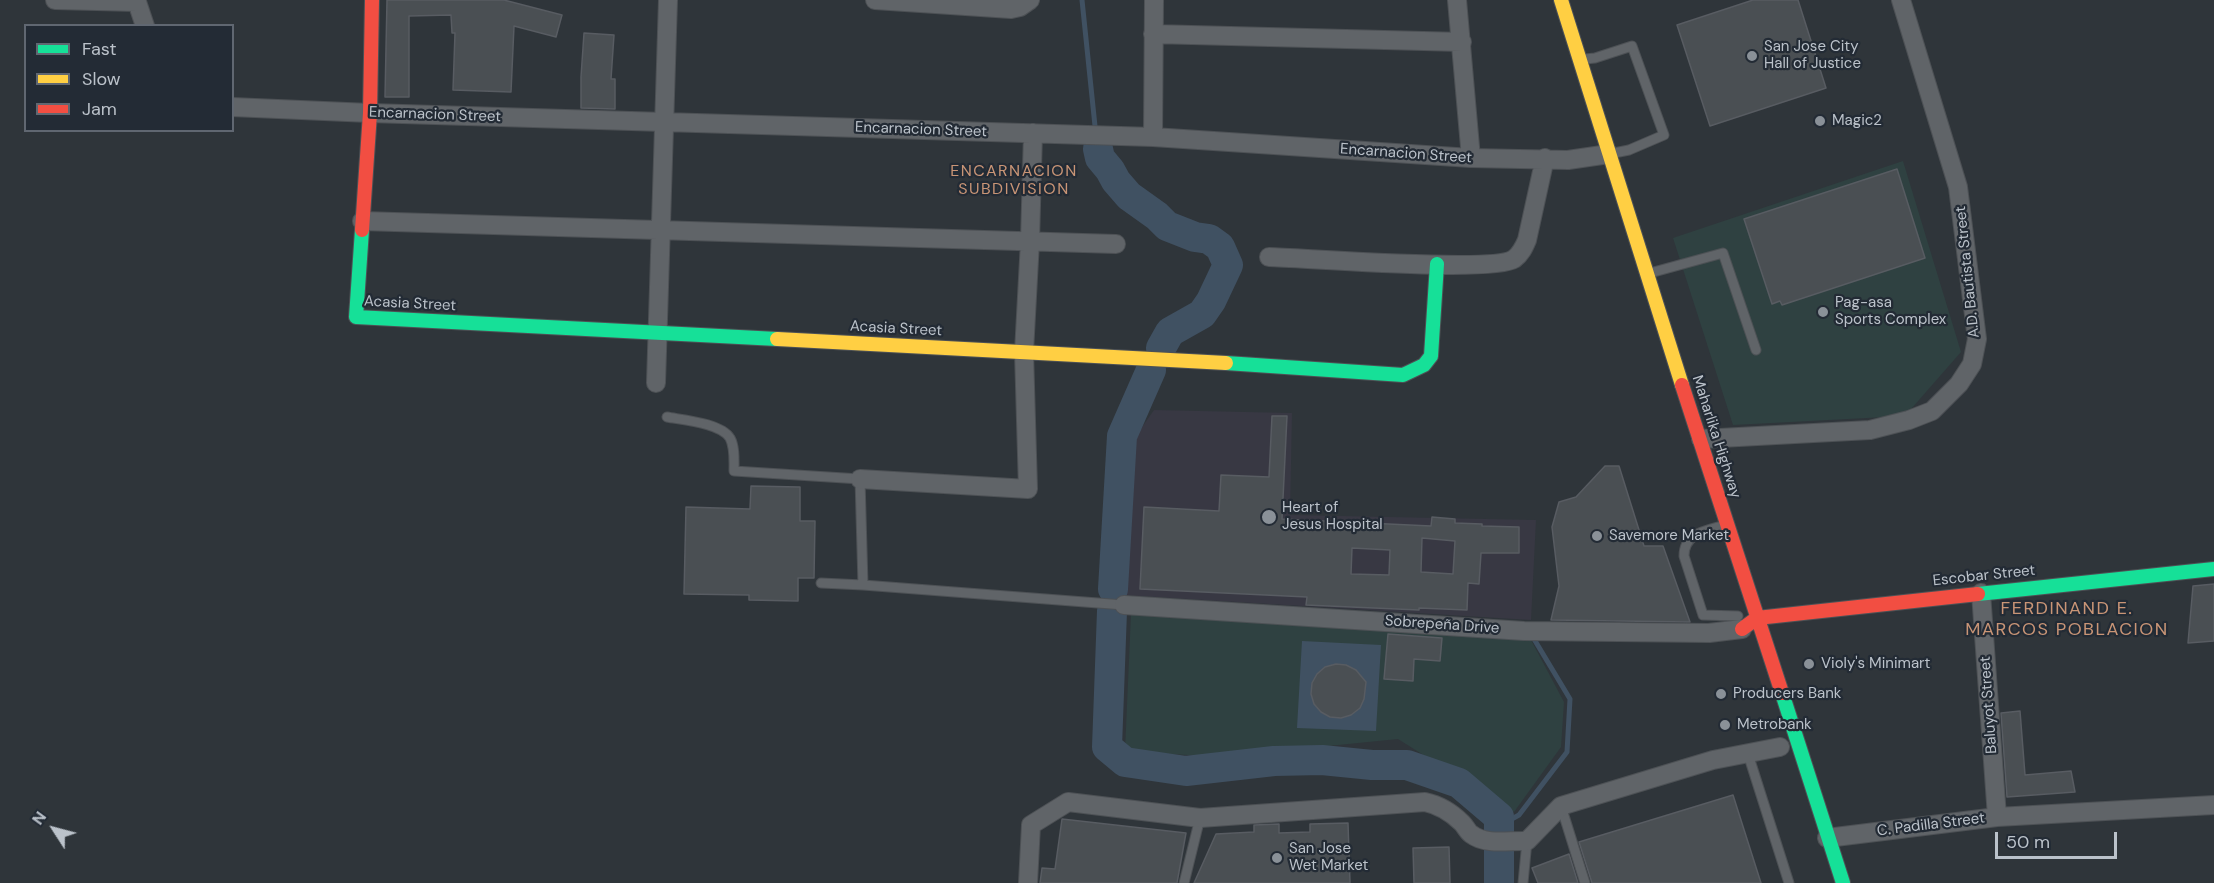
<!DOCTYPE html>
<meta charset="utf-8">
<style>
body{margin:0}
#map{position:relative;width:2214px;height:883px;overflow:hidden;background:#2f353a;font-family:"DM Sans",sans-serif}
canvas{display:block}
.legend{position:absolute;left:24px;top:24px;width:210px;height:108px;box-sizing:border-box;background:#232b35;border:2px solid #606771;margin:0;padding:8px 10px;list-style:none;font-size:18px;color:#bbc2ca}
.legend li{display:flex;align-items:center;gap:12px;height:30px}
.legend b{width:30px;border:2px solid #606771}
.north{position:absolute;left:24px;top:799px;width:60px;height:60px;-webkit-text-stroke:4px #232b35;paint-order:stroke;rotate:306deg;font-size:16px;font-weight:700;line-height:24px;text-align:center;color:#bbc2ca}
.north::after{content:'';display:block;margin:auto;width:21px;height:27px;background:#bbc2ca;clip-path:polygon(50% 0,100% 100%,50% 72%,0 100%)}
.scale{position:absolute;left:1995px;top:832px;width:122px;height:27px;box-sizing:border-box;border:3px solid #bbc2ca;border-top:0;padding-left:8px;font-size:18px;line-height:21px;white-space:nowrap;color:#bbc2ca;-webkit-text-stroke:4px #232b35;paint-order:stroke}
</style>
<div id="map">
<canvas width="2214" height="883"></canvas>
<ul class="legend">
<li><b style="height:8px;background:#16e098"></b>Fast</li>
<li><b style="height:8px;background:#ffcf43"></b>Slow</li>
<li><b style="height:8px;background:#f24e42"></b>Jam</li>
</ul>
<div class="north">N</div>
<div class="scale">50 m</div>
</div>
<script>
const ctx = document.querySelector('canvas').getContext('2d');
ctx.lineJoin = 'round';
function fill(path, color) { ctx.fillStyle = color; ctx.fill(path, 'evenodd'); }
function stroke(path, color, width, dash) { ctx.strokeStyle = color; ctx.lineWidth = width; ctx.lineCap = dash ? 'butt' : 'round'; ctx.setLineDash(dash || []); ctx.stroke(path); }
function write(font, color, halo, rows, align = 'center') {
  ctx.font = font + ' "DM Sans",sans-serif'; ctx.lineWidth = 4.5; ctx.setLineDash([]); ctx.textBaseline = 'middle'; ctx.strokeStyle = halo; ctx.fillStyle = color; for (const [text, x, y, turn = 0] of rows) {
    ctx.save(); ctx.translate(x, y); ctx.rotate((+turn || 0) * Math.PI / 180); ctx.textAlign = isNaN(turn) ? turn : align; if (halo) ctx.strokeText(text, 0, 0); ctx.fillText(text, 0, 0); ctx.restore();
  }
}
const medical = new Path2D(`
 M 1154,410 L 1292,413 L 1290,515 L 1536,520 L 1531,620 L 1122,595 L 1126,450 Z`);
const green = new Path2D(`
 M 1903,161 L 1961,352 L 1905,416 L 1733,425 L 1673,238 Z
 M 1131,614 L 1531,640 L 1564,702 L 1561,747 L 1514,812 L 1398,739 L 1218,757 L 1125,751 Z`);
const water = new Path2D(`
 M 1302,641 L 1381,645 L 1376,731 L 1297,728 ZM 1336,664 C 1395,669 1352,750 1314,704 L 1325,667 Z`);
const stream = new Path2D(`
 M 1082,0 L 1095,126
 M 1499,826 L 1519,815 L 1567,752 L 1570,699 L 1534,639`);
const river = new Path2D(`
 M 1098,149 L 1100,158 L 1110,170 L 1116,181 L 1129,196 L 1157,216 L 1167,226 L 1195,237 L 1209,239 L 1220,247 L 1228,265 L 1211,301 L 1202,314 L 1170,332 L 1161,348
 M 1113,589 L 1122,436 L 1151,370
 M 1112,611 L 1107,747 L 1125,762 L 1186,771 L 1274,761 L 1322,760 L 1372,765 L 1407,765 L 1459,783 L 1499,817 L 1499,883`);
const building = new Path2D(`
 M 387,0 L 504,0 L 562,15 L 556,37 L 514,26 L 511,92 L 453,90 L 455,33 L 452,33 L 451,15 L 409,16 L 409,97 L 385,97 Z
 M 1753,0 L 1798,0 L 1826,88 L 1710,126 L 1677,25 Z
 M 584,33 L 614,35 L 611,79 L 615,79 L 615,109 L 581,108 L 581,77 Z
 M 1897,169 L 1925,258 L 1782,305 L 1780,301 L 1772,304 L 1744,219 Z
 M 1272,416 L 1287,416 L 1282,519 L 1431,526 L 1432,517 L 1455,519 L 1455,523 L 1482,524 L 1482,526 L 1519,527 L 1519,553 L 1481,553 L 1479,584 L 1468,583 L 1467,610 L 1419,608 L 1419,610 L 1306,605 L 1307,597 L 1140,589 L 1144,507 L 1219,511 L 1221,475 L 1269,477 ZM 1422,538 L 1455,541 L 1453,574 L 1421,572 ZM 1352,548 L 1390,550 L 1389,575 L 1351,574 Z
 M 1605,466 L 1619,466 L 1644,546 L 1663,546 L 1690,622 L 1551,620 L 1559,586 L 1552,527 L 1559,502 L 1576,497 Z
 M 751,486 L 800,487 L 800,521 L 815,521 L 814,578 L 798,578 L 798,601 L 749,600 L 749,595 L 684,594 L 686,507 L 750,509 Z
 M 2214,584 L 2214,641 L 2188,643 L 2193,586 Z
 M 1388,634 L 1442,638 L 1440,661 L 1414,659 L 1413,681 L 1384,679 Z
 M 1336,664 L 1346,665 L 1356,670 L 1366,682 L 1364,699 L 1360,708 L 1351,715 L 1341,718 L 1330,717 L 1321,712 L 1314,704 L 1311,694 L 1312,683 L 1317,674 L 1325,667 Z
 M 2020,711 L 2025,775 L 2071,771 L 2075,792 L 2007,797 L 2001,713 Z
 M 1733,795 L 1761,883 L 1592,883 L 1579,842 Z
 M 1062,819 L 1186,833 L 1177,883 L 1040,883 L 1042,868 L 1055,869 Z
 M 1348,823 L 1350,883 L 1194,883 L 1216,834 L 1254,832 L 1254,825 L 1279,824 L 1279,833 L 1310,832 L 1310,824 Z
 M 1449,847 L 1450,883 L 1414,883 L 1413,848 Z
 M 1569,854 L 1578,883 L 1538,883 L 1532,868 Z`);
const lane = new Path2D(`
 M 1585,59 L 1595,58 L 1632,46 L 1664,135 L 1629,150 L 1614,153
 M 1650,273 L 1723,253 L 1756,350
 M 667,417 C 683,420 721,423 730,438 C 735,447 734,461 734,471 L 860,479 L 863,585 L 1124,605
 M 1722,526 C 1704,531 1684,534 1684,556 L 1703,615 L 1738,616
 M 821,583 L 863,585
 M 1748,754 L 1789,883
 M 1561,806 L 1585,883
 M 1184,883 L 1200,818
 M 1523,883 L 1527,841`);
const street = new Path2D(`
 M 55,0 L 137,2 L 145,26
 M 875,0 L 1011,9 L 1020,7 L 1030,0
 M 1457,0 L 1471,158
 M 1153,34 L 1462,42
 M 232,107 L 370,113 L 1153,137 L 1471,158 L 1568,160 L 1609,154
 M 1153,137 L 1154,0
 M 362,221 L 1116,244
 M 1269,257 C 1307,258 1493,273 1514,259 C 1521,254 1524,247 1527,240 L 1545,158
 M 656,383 L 668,0
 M 1701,439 L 1870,430 L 1909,420 L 1932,411 L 1959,384 L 1972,364 L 1977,339 L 1958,187 L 1901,0
 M 860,479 L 1028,489 L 1024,352 L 1030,241 L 1033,133
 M 1981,593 L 1997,817
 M 1124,605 L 1524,631 L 1709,633 L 1742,629
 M 1827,838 L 1997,817 L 2214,805
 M 1028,883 L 1031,825 L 1068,802 L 1200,818 L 1425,802 C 1439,805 1452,813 1462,823 C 1465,826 1468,832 1471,834 C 1487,846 1509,840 1527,841 L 1561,806 L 1713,760 L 1780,747`);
const fast = new Path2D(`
 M 362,230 L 356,317 L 777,339
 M 1226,363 L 1403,375 L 1424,365 L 1431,356 L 1437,264
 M 1978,594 L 2214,569
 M 1782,693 L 1843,883`);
const slow = new Path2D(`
 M 1561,0 L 1682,385
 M 777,339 L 1226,363`);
const jam = new Path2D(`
 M 362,230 L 370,113 L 372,0
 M 1682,385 L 1782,693
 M 1742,629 L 1757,618 L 1978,594`);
const markers = [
 [1752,56,6,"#8a9198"],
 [1820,121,6,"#8a9198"],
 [1823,312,6,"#8a9198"],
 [1269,517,8,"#8a9198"],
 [1597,536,6,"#8a9198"],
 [1809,664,6,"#8a9198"],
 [1721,694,6,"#8a9198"],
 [1725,725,6,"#8a9198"],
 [1277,858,6,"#8a9198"]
];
const poiNames = [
 ["San Jose City",1764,47],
 ["Hall of Justice",1764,64],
 ["Magic2",1832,121],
 ["Pag-asa",1835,303],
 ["Sports Complex",1835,320],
 ["Heart of",1282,508],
 ["Jesus Hospital",1282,525],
 ["Savemore Market",1609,536],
 ["Violy's Minimart",1821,664],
 ["Producers Bank",1733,694],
 ["Metrobank",1737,725],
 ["San Jose",1289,849],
 ["Wet Market",1289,866]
];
const streetNames = [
 ["Encarnacion Street",435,115,2],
 ["Encarnacion Street",921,130,2],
 ["Encarnacion Street",1406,154,4],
 ["A.D. Bautista Street",1968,272,-96],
 ["Acasia Street",410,304,3],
 ["Acasia Street",896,329,3],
 ["Maharlika Highway",1716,437,72],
 ["Escobar Street",1984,576,-6],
 ["Sobrepeña Drive",1442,625,4],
 ["Baluyot Street",1989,705,-94],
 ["C. Padilla Street",1931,825,-7]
];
const neighbourhoodNames = [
 ["ENCARNACION",1014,172],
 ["SUBDIVISION",1014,190]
];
const quarterNames = [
 ["FERDINAND E.",2067,609],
 ["MARCOS POBLACION",2067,630]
];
fill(medical, '#383843');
fill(green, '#2f4141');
fill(water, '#405162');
stroke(stream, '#405162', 5);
stroke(river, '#405162', 30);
fill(building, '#4a4f53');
stroke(building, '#585c62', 1.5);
stroke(lane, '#4d5155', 11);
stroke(street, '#4d5155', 20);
stroke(fast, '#4d5155', 16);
stroke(slow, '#4d5155', 16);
stroke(jam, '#4d5155', 16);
stroke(lane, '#606468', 9);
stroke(street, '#606468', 18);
stroke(fast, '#16e098', 14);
stroke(slow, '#ffcf43', 14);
stroke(jam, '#f24e42', 14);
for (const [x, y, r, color] of markers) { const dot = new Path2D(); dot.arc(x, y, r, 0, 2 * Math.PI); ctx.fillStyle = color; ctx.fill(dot); stroke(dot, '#232b35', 2); }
write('15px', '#bbc2ca', '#232b35', poiNames, 'left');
write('15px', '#bbc2ca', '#232b35', streetNames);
ctx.letterSpacing = '1.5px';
write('16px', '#c99576', '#232b35', neighbourhoodNames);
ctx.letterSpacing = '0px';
ctx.letterSpacing = '1.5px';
write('18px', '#c99576', '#232b35', quarterNames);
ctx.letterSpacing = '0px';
</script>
